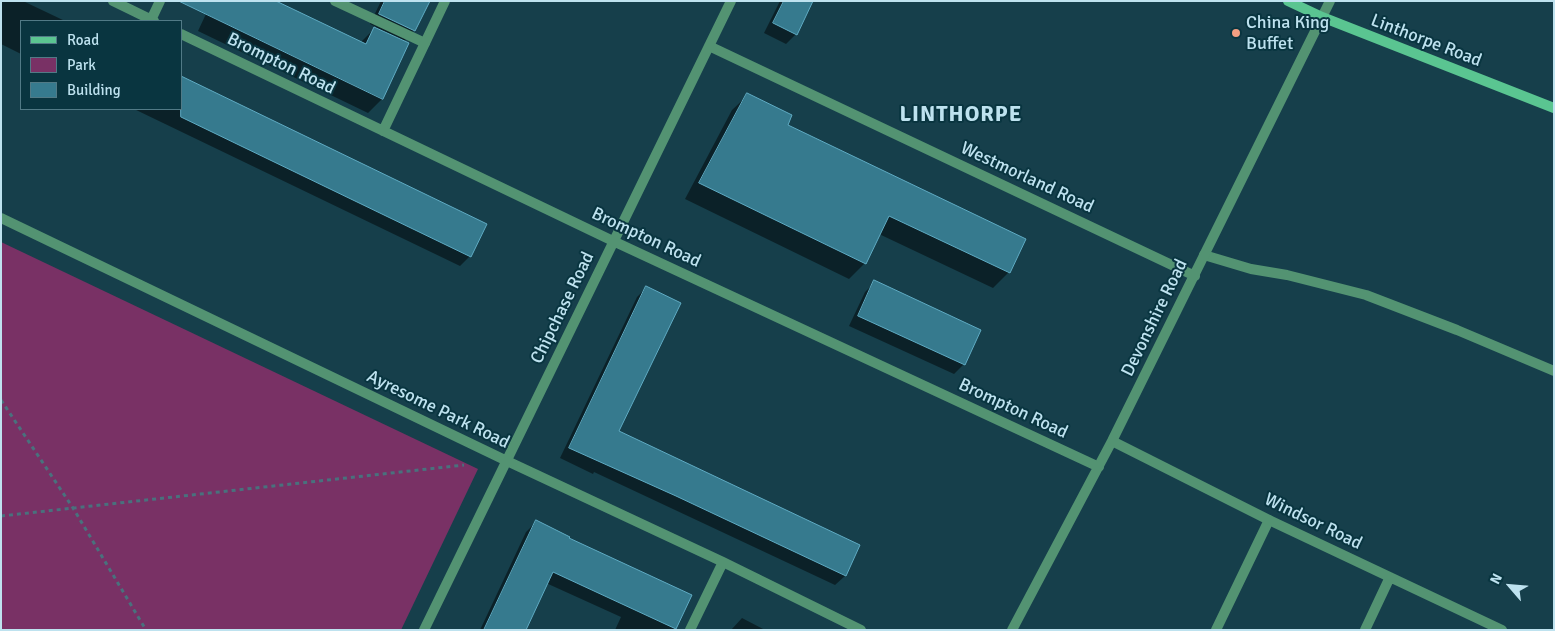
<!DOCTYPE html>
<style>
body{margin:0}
#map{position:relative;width:1555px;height:631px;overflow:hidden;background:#163f4b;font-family:Signika,sans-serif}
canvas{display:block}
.frame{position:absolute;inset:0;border:2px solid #bee2ef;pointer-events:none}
.legend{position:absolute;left:20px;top:20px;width:162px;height:90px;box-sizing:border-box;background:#093540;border:1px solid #517a86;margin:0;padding:6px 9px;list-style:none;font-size:15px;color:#bee2ef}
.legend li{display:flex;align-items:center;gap:10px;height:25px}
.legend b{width:25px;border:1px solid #517a86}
.north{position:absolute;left:1485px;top:561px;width:50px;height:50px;-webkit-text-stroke:4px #093540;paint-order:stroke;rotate:297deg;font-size:14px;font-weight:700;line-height:20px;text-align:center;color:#bee2ef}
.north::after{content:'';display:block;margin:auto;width:18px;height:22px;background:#bee2ef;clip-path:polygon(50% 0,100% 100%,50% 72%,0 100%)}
</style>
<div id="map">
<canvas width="1555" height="631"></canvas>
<div class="frame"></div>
<ul class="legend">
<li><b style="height:6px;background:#5ac591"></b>Road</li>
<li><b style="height:14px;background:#793165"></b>Park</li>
<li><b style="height:14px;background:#367a8e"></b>Building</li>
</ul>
<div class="north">N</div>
</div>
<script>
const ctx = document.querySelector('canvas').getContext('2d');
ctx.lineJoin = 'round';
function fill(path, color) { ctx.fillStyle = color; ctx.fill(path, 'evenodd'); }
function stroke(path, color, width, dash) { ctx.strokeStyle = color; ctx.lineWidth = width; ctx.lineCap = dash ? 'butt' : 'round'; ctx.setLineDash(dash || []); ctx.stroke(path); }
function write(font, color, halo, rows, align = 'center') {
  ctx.font = font + ' Signika,sans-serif'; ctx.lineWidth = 4; ctx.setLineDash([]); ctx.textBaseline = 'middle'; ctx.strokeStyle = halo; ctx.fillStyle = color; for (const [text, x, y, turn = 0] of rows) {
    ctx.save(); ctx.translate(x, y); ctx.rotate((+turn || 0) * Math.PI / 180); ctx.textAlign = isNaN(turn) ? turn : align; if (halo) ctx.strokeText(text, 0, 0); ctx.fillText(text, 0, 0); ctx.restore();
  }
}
const green = new Path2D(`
 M 1,242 L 478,469 L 401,630 L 1,630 Z`);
const shadow = new Path2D(`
 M 1,1 L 23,1 L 65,21 L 21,21 L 21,54 L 1,44 Z
 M 212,1 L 360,43 L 376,27 L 370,24 L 381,1 L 428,1 L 414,30 L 403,42 L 408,44 L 382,99 L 368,113 L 198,31 Z
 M 780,1 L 812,1 L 796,34 L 786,44 L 764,33 Z
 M 748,95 L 786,125 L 1009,272 L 993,288 L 879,234 L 865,263 L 849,279 L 685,199 L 732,110 Z
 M 134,109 L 181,109 L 470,256 L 460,266 Z
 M 875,282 L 980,331 L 964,364 L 954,374 L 849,326 L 865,292 Z
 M 646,288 L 618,432 L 859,546 L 845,576 L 835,585 L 594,472 L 593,474 L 560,458 L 637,297 Z
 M 536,522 L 675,628 L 674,630 L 615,630 L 621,617 L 546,583 L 524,630 L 480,630 L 526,532 Z
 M 742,618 L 765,630 L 731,630 Z`);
const building = new Path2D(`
 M 179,1 L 276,1 L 366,44 L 374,27 L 409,43 L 383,99 Z
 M 385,1 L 430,1 L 415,31 L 379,14 Z
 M 784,1 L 813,1 L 797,35 L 773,23 Z
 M 181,76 L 487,224 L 471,257 L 181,117 Z
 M 747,93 L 792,115 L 788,125 L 1026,239 L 1010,273 L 889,216 L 866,264 L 699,183 Z
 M 874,280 L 981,330 L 965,365 L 858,316 Z
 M 646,286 L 681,303 L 619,431 L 860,545 L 846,576 L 676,496 L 569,448 Z
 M 536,520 L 570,537 L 569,538 L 692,595 L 676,629 L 553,572 L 526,630 L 484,630 Z`);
const path = new Path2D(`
 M 1,400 L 73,508 L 146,630
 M 1,516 L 464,465`);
const lane = new Path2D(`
 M 335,1 L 425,43
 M 1204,255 L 1251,269 L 1287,275 L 1366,295 L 1457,330 L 1554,371
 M 1216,630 L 1269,520`);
const street = new Path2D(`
 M 113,1 L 154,21
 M 151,20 L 160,1
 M 181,34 L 613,241 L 1099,467
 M 709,46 L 1195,276
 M 383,131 L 445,1
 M 1,218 L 507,461 L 723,562 L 861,630
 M 1112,441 L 1269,520 L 1502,630
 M 424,630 L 731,1
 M 690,630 L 723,562
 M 1012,630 L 1112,441 L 1330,1
 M 1365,630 L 1390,577`);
const secondary = new Path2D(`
 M 1288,1 L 1322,17 L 1554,108`);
const markers = [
 [1236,33,5,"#f39f82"]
];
const poiNames = [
 ["China King",1246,23],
 ["Buffet",1246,44]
];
const streetNames = [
 ["Linthorpe Road",1426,41,21],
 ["Brompton Road",281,64,26],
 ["Westmorland Road",1027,178,25],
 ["Brompton Road",646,238,25],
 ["Chipchase Road",563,308,-64],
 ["Devonshire Road",1155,318,-64],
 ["Brompton Road",1013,409,25],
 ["Ayresome Park Road",438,410,26],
 ["Windsor Road",1313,522,26]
];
const districtNames = [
 ["LINTHORPE",961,115]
];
fill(green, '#793165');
fill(shadow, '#0007');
fill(building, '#367a8e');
stroke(building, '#5fabc3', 1);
stroke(path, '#49717d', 3, [4, 4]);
stroke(lane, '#539372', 10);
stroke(street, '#539372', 10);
stroke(secondary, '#5ac591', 10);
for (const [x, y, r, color] of markers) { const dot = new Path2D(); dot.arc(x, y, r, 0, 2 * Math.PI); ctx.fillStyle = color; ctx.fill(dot); stroke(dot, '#093540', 2); }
write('18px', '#bee2ef', '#093540', poiNames, 'left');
write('18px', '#bee2ef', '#093540', streetNames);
ctx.letterSpacing = '1px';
write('bold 22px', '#bee2ef', '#093540', districtNames);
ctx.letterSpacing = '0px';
</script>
